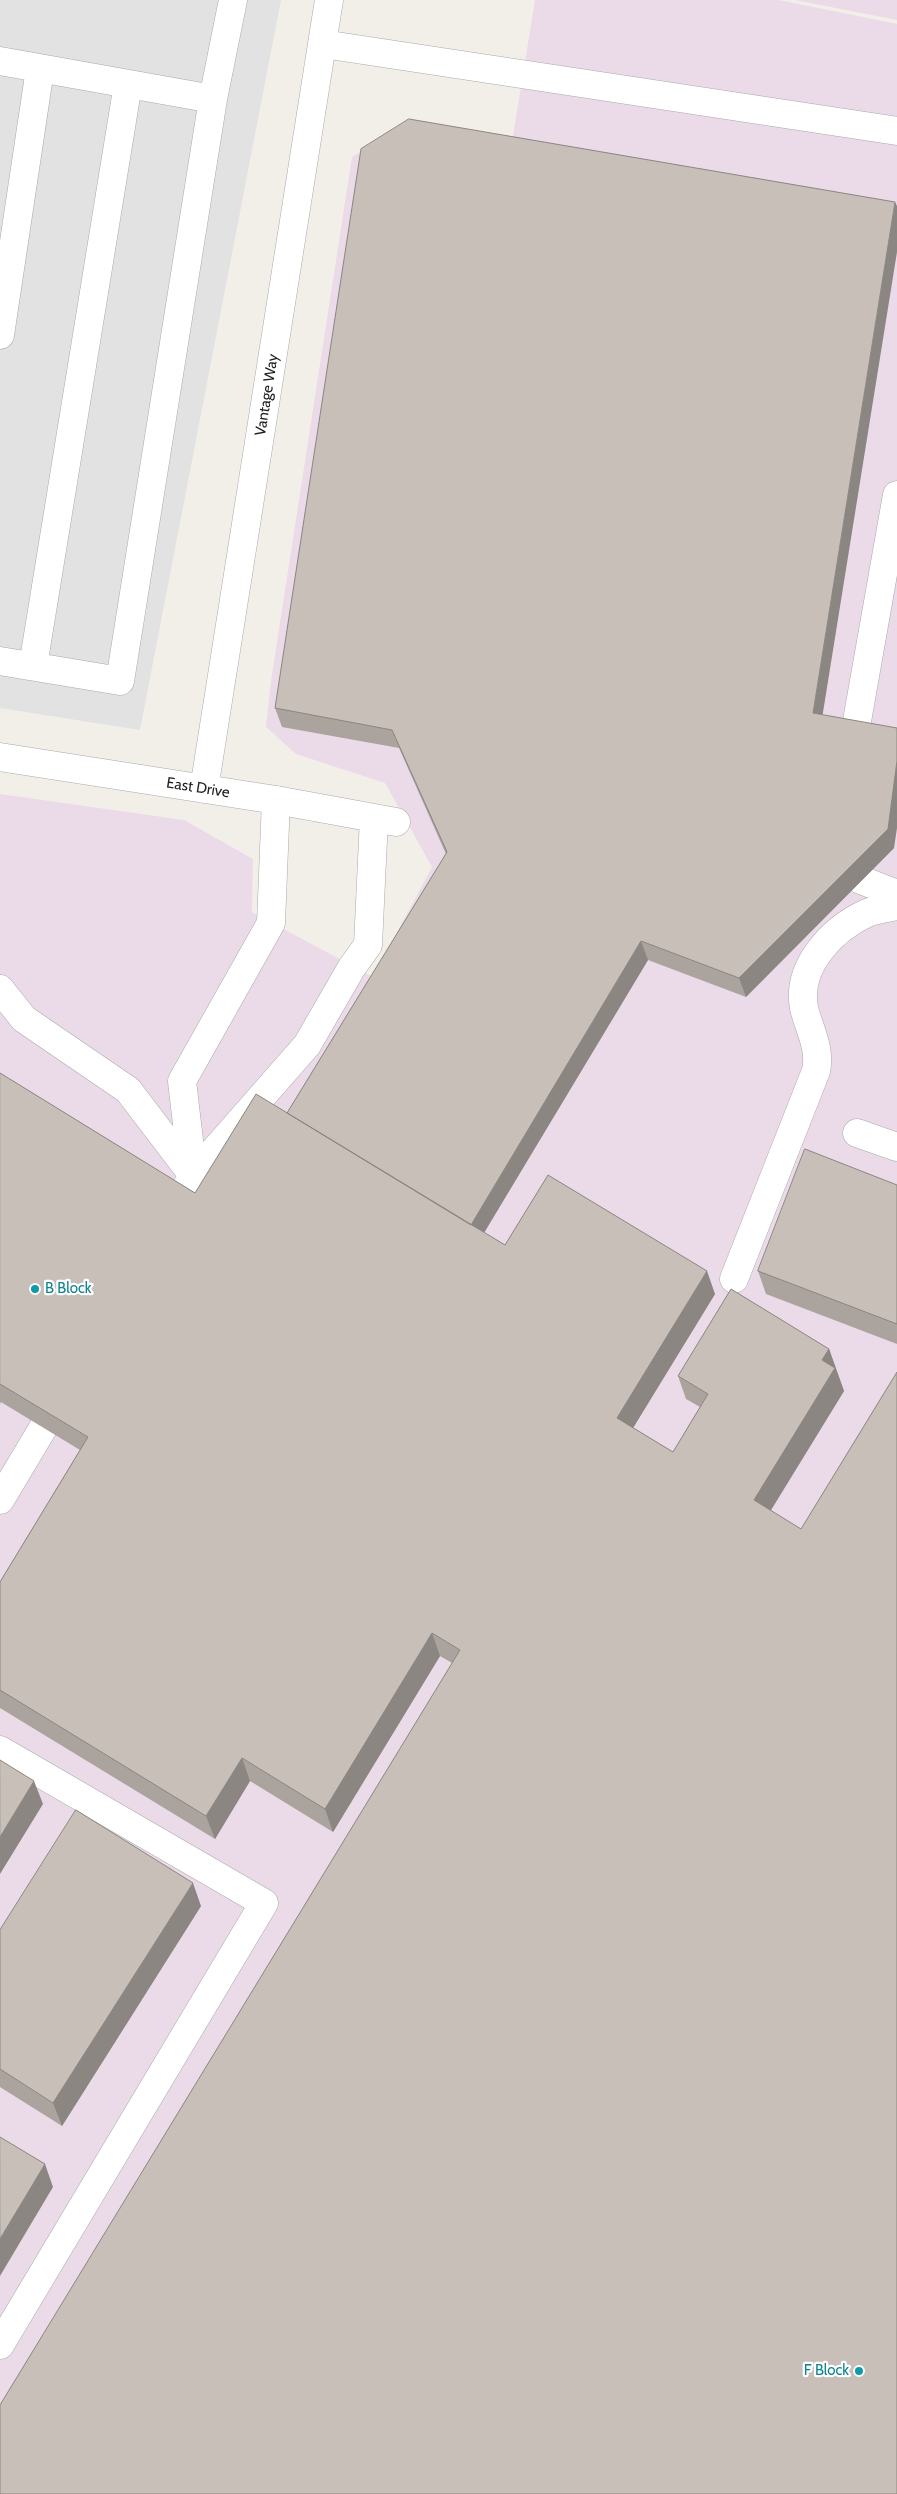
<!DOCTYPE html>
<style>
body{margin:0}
canvas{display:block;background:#f2efe9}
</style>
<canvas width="897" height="2494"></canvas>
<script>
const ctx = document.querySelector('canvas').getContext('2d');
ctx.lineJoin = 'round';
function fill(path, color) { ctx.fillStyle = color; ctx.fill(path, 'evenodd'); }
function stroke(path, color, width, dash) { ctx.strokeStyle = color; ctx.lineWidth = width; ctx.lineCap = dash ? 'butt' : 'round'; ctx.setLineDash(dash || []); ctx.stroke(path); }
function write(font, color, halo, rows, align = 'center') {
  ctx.font = font + ' Cabin,sans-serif'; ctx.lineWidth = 4.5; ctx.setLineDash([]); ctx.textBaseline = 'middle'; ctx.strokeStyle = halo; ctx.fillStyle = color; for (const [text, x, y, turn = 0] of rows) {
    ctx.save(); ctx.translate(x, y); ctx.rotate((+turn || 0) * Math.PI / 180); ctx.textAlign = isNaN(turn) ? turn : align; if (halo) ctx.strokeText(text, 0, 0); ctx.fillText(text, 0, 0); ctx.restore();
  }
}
const industrial = new Path2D(`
 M 535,0 L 779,0 L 897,24 L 897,2494 L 0,2494 L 0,794 L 184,820 L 253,859 L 252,912 L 373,977 L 432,867 L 385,783 L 296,754 L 266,727 L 271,681 L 352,157 L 404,124 L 512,142 Z
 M 795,0 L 897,0 L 897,20 Z`);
const parking = new Path2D(`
 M 0,0 L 281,0 L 140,730 L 0,708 Z`);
const minor = new Path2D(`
 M 323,44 L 897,131
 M 0,61 L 213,99
 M 0,335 L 40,69
 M 0,661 L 120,681 L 213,99 L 233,0
 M 33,666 L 128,84
 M 854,738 L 897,495
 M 0,757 L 276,800 L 396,822
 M 204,789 L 329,0
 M 861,880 L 897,894
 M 0,989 L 24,1019 L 128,1090 L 192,1174
 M 857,1133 L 897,1147
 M 193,1175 L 182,1081 L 271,923 L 276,800
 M 179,1201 L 193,1175 L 307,1045 L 352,967 L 368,945 L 374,818
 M 734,1279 L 816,1071 C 821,1048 809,1029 804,1008 C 796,967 832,929 867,913 C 877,909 887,908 897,906
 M 0,1500 L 43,1428
 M 0,1750 L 264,1903 L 0,2345`);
const wall = new Path2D(`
 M 275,708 L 822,715 L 894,848 L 746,997 L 648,960 L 484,1233 L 505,1245 L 715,1294 L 633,1428 L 673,1452 L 700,1407 L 686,1399 L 678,1376 L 829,1349 L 844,1391 L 771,1510 L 897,2494 L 452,1663 L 440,1656 L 333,1832 L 250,1781 L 215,1839 L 0,1708 L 0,1582 L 80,1450 L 1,1402 L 0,1404 L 0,1073 L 195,1193 L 287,1113 L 446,854 L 399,748 L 282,727 Z
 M 897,1185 L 897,1344 L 766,1294 L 758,1271 Z
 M 201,1906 L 62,2126 L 0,2087 L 0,1930 Z`);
const shadedWall = new Path2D(`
 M 895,202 L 897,206 L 897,252 L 820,731 L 813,713 Z
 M 897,761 L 897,828 L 894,848 L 746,997 L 739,978 Z
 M 641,941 L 648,960 L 476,1246 L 470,1227 Z
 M 707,1271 L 715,1294 L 625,1441 L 617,1418 Z
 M 829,1349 L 844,1391 L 763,1523 L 754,1500 L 822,1360 Z
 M 432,1633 L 440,1656 L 333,1832 L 325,1809 Z
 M 242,1758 L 250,1781 L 215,1839 L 206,1816 Z
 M 34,1781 L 43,1804 L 0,1874 L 0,1837 Z
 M 193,1883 L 201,1906 L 62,2126 L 53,2103 Z
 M 45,2164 L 53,2187 L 0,2276 L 0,2239 Z`);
const building = new Path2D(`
 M 409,119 L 895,202 L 813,713 L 897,728 L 897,761 L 888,829 L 739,978 L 641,941 L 471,1225 L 287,1113 L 447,852 L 392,730 L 275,708 L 361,149 Z
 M 0,1073 L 195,1193 L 256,1094 L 505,1245 L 548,1175 L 707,1271 L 617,1418 L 673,1452 L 708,1394 L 678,1376 L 731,1289 L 829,1349 L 822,1360 L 835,1368 L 754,1500 L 801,1529 L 897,1372 L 897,2494 L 0,2494 L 0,2405 L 460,1650 L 432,1633 L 325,1809 L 242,1758 L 206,1816 L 0,1690 L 0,1582 L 88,1437 L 0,1384 Z
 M 805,1149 L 897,1185 L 897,1324 L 758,1271 Z
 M 0,1760 L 34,1781 L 0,1837 Z
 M 76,1810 L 193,1883 L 53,2103 L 0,2069 L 0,1930 Z
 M 0,2137 L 45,2164 L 0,2239 Z`);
const markers = [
 [35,1289,5,"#0f9aa8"],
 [859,2371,5,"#0f9aa8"]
];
const streetNames = [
 ["Vantage Way",267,395,-81],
 ["East Drive",198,788,9]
];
const cultureNames = [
 ["B Block",45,1289],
 ["F Block",849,2371,"right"]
];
fill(industrial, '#ebdbe8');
fill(parking, '#e2e2e2');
stroke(minor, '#a9a9a9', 29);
stroke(minor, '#fff', 28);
fill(wall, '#aba49e');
fill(shadedWall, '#8b8681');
fill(building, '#c7bfb8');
stroke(building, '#8b8681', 1);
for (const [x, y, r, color] of markers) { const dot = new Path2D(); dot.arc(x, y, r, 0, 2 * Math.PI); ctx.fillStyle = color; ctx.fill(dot); stroke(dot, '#fff', 2); }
write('15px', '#222', '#fff', streetNames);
write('15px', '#0d838f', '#fff', cultureNames, 'left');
</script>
